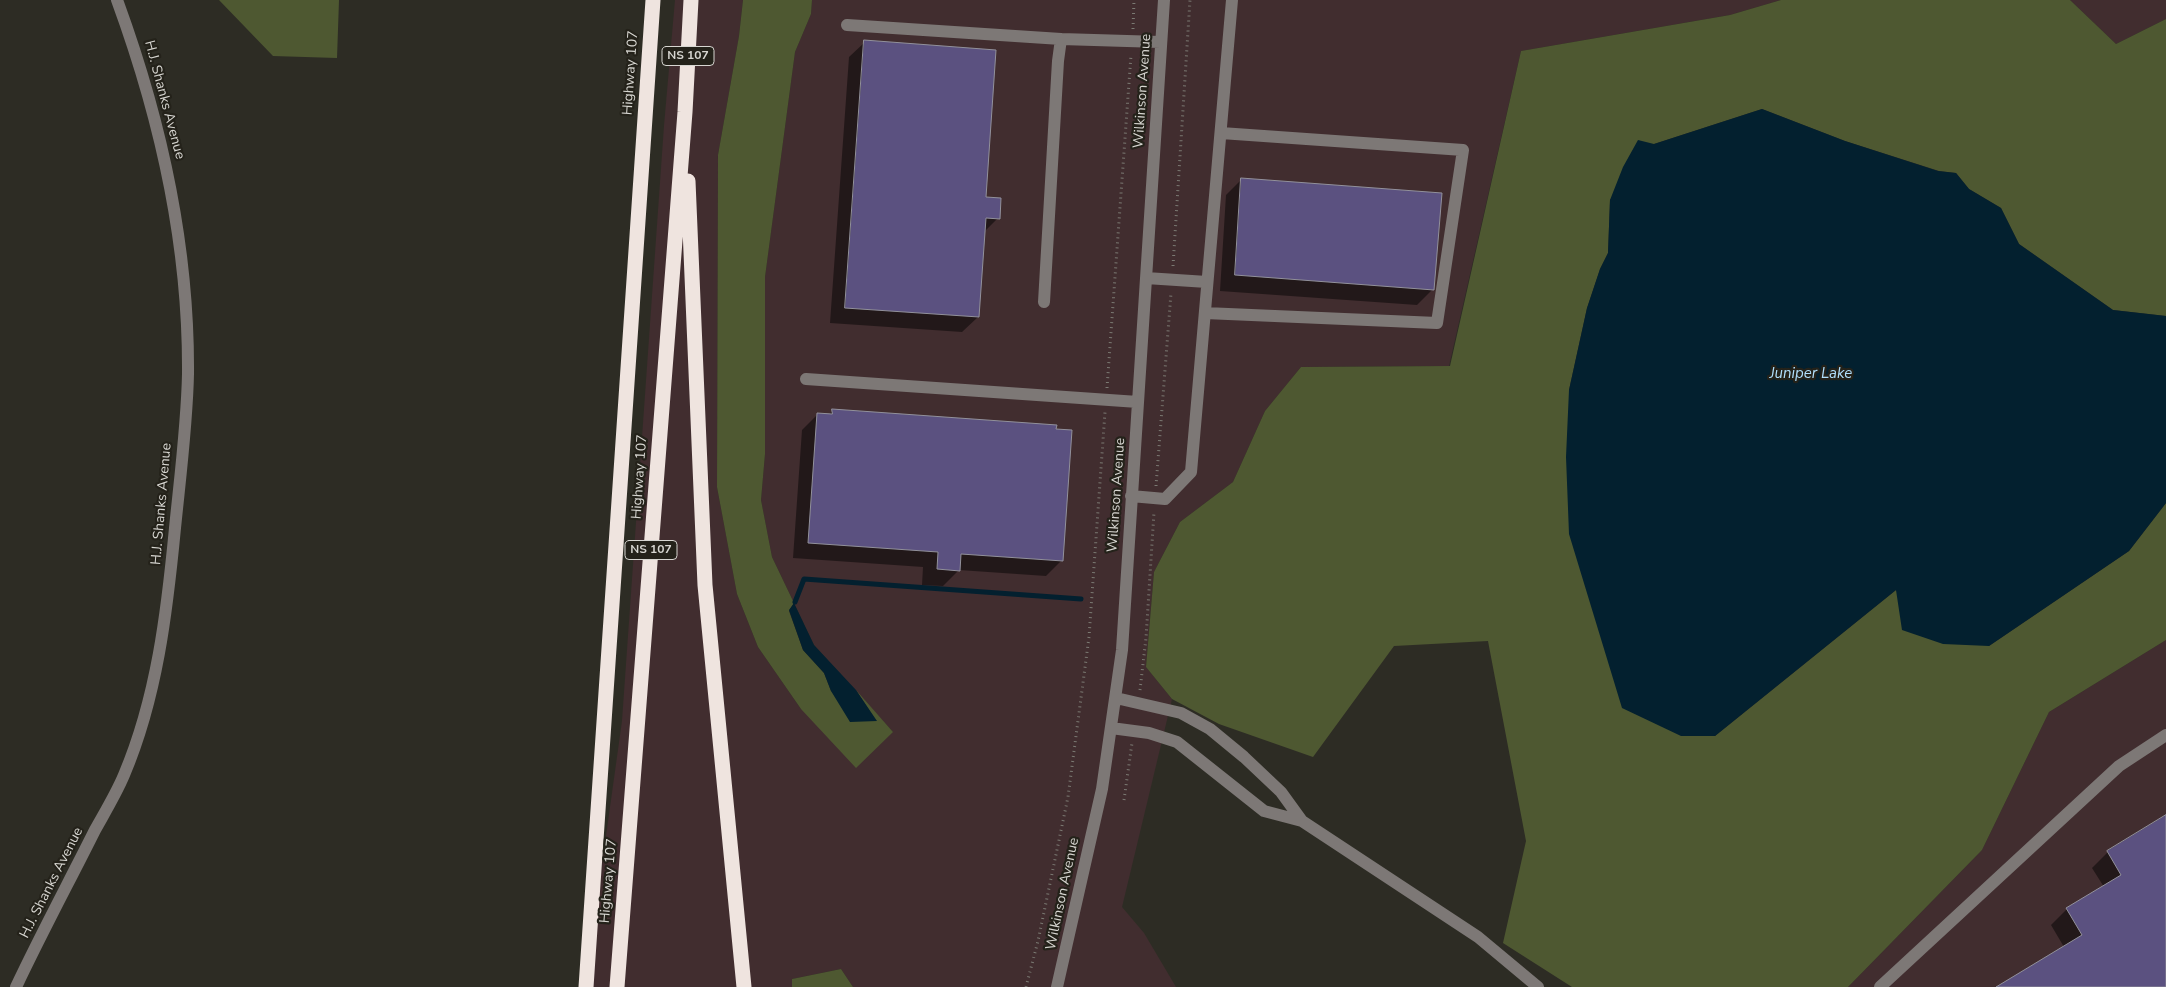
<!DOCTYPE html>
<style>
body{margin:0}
canvas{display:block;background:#2d2c24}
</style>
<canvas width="2166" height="987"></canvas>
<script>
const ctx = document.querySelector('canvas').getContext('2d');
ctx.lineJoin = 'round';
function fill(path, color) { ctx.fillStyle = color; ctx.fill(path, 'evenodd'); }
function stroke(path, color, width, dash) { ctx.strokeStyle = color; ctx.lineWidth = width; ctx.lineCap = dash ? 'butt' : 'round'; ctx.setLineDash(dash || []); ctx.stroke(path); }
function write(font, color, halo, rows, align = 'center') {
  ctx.font = font + ' "Nunito Sans",sans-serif'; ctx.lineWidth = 4.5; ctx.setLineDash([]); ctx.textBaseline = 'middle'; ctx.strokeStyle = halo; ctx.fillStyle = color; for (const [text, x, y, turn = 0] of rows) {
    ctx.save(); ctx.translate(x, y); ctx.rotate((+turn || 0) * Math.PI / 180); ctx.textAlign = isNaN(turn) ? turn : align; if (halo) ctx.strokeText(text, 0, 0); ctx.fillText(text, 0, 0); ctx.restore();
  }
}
const industrial = new Path2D(`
 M 675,0 L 743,0 L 739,36 L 718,155 L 717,487 L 737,594 L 758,647 L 801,709 L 893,732 L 814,645 L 772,557 L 761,500 L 765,454 L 765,277 L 795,52 L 811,14 L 812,0 L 1781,0 L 1730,15 L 1521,51 L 1449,366 L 1301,367 L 1265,411 L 1233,482 L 1180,522 L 1154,572 L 1146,667 L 1172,699 L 1122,907 L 1144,933 L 1176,987 L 853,987 L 841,969 L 792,979 L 792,987 L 585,987 L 622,721 L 664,126 Z
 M 2070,0 L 2166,0 L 2166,19 L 2116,44 Z
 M 2166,640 L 2166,987 L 1848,987 L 1982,850 L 2049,712 Z`);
const green = new Path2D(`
 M 219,0 L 339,0 L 337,58 L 273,56 Z
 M 743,0 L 812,0 L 811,14 L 795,52 L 765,277 L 765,454 L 761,500 L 772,557 L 794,603 L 789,611 L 803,650 L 824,673 L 831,691 L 876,721 L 856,690 L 893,732 L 856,768 L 801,709 L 758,647 L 737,594 L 717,487 L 718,155 L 739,36 Z
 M 1781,0 L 2070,0 L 2116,44 L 2166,19 L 2166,316 L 2113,310 L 2019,244 L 2001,208 L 1969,189 L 1956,173 L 1939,171 L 1845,141 L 1762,109 L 1654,144 L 1610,200 L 1608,253 L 1600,269 L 1587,308 L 1569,390 L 1715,736 L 1896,590 L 1989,646 L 2129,551 L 2166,503 L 2166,640 L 2049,712 L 1982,850 L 1848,987 L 1572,987 L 1503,943 L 1526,841 L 1488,641 L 1394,646 L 1313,757 L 1219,724 L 1172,699 L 1146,667 L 1154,572 L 1180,522 L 1233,482 L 1265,411 L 1301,367 L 1450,366 L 1521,51 L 1730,15 Z
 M 841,969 L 853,987 L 792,987 L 792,979 Z`);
const water = new Path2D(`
 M 1762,109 L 1845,141 L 1938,171 L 1956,173 L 1969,189 L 2001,208 L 2019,244 L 2113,310 L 2166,316 L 2166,503 L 2129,551 L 1989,646 L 1943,644 L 1902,630 L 1896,590 L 1715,736 L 1681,736 L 1622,708 L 1569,534 L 1566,457 L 1569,390 L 1587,308 L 1600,269 L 1608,253 L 1610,200 L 1623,167 L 1638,140 L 1654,144 Z
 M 794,603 L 814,645 L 856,690 L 877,721 L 850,722 L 831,691 L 824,673 L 803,650 L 789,610 Z`);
const shadow = new Path2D(`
 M 865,42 L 998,218 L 983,233 L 978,317 L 962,332 L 830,323 L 849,57 Z
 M 1242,179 L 1433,289 L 1417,305 L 1220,291 L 1226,195 Z
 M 833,410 L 1062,560 L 1046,576 L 959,570 L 943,586 L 922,585 L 923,567 L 793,558 L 802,430 L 818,414 L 829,415 Z
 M 2166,817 L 2166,987 L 1999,987 L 2064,947 L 2051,925 L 2067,909 L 2104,887 L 2092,868 L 2108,852 Z`);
const stream = new Path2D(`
 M 795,602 L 804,579 L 1081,599`);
const building = new Path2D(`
 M 864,40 L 996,50 L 986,197 L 1001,198 L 1000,219 L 986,218 L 979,317 L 845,308 Z
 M 1241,178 L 1442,193 L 1434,290 L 1235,275 Z
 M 832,409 L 1057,425 L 1056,429 L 1072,430 L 1063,561 L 961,554 L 960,571 L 937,569 L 938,552 L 808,543 L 817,413 L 832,414 Z
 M 2166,815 L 2166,987 L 1996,987 L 2082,935 L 2066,908 L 2121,875 L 2107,851 Z`);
const path = new Path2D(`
 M 1133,29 L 1134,0
 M 1173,266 L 1190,0
 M 1107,388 L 1131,55
 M 1156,486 L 1171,293
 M 1140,690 L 1146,638 L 1154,512
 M 1124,800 L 1132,743
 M 1026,987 L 1038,941 L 1068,797 L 1089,637 L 1105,412`);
const minor = new Path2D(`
 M 847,25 L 1061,39 L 1160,42
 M 1146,278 L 1207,282
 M 1044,302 L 1058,61 L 1061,39
 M 1205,313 L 1437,323 L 1463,150 L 1221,133
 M 806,379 L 1138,402
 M 1131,496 L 1165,499 L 1191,472 L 1232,0
 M 1116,698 L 1181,713 L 1210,729 L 1244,757 L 1281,792 L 1302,821
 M 1111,728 L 1149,733 L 1177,742 L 1264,811 L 1302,821 L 1478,937 L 1538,987
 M 16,987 C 41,934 69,882 95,830 C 105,812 116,794 124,775 C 157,697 167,612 175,528 C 180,478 187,424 188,374 C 189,245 161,120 117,0
 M 1057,987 L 1102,789 L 1122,650 L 1164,0
 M 1880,987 L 2119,766 L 2166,735`);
const highway = new Path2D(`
 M 688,181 L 705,585 L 744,987
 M 586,987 L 653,0
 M 617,987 L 685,112 L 691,0`);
const shields = [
 [688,56,52],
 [651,550,52]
];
const shieldNames = [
 ["NS 107",688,56],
 ["NS 107",651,550]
];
const streetNames = [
 ["Highway 107",631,73,-86],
 ["Wilkinson Avenue",1143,91,-86],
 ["H.J. Shanks Avenue",164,100,75],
 ["Highway 107",640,477,-86],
 ["Wilkinson Avenue",1117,495,-86],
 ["H.J. Shanks Avenue",162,504,-85],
 ["Highway 107",609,881,-85],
 ["H.J. Shanks Avenue",52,883,-63],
 ["Wilkinson Avenue",1063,894,-78]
];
const waterNames = [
 ["Juniper Lake",1811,374]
];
fill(industrial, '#412d2f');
fill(green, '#4e5831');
fill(water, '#03202f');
fill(shadow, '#0007');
stroke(stream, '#03202f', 5);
fill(building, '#5b5180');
stroke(building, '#92919b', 1);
stroke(path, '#7b7a73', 3, [1, 4]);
stroke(minor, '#7d7876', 12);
stroke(highway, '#efe4df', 15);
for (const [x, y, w] of shields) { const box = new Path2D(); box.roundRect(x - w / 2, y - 9.5, w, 19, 4); ctx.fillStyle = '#24221a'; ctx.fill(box); stroke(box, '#d7d6d1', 1); }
write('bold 12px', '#d7d6d1', null, shieldNames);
write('14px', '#d7d6d1', '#24221a', streetNames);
write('italic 15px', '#b1dffc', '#24221a', waterNames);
</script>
